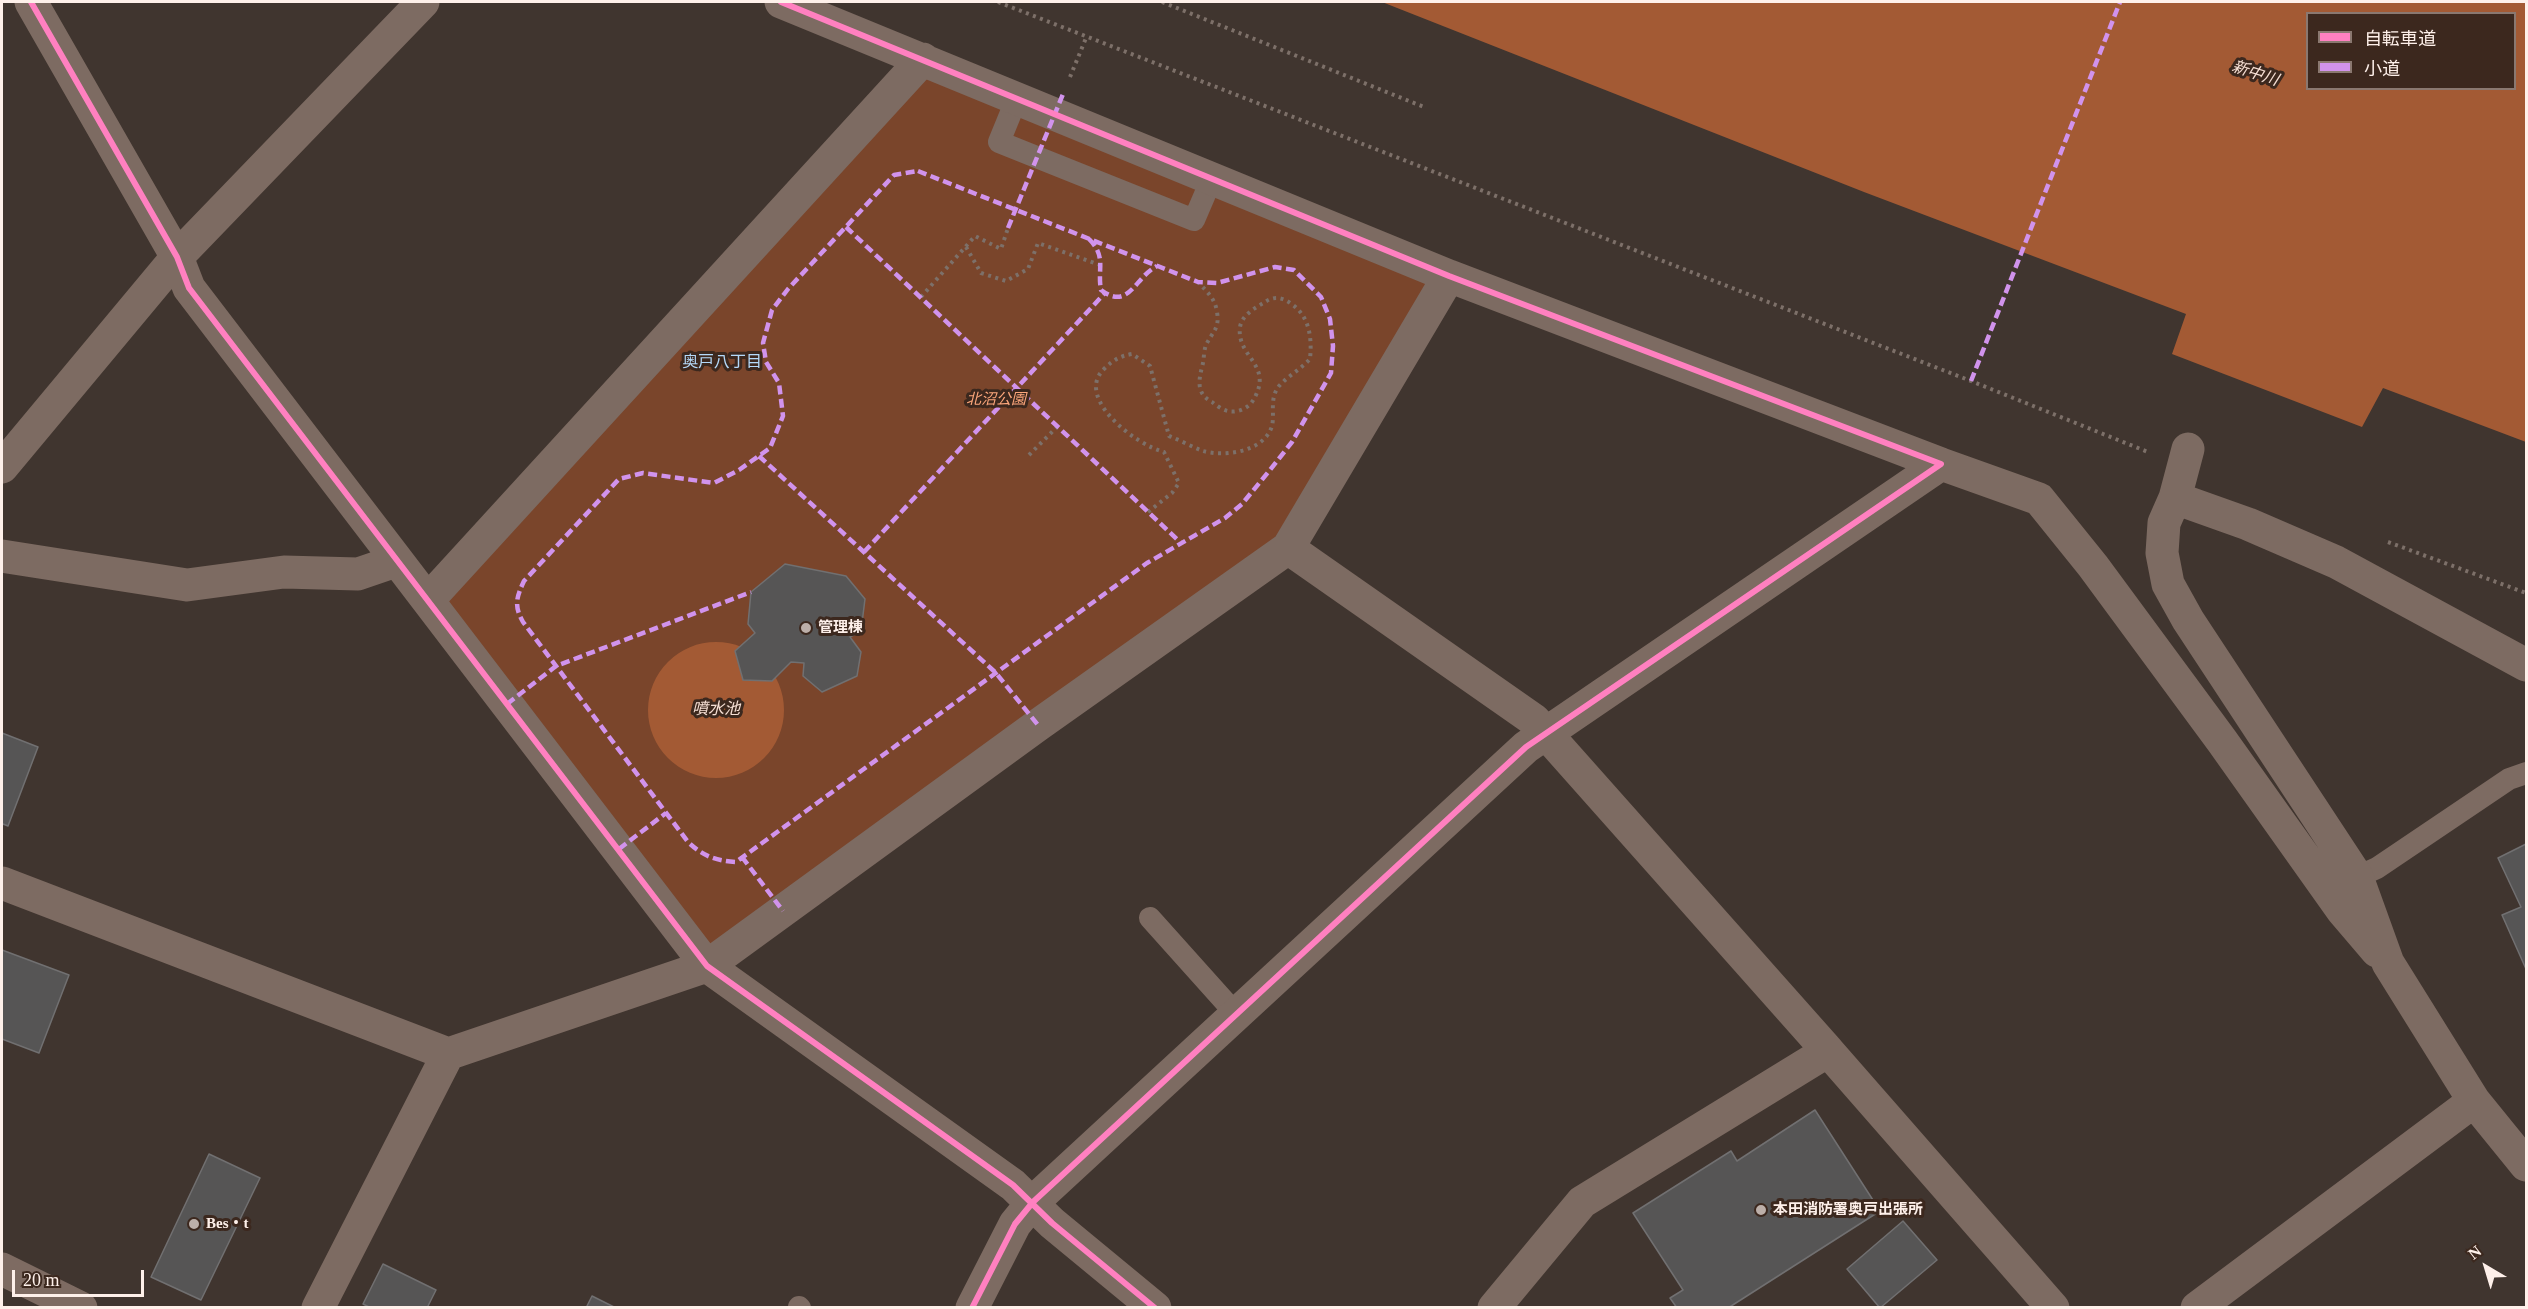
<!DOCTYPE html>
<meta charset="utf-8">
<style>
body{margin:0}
#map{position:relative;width:2528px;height:1309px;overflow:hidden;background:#40352f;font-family:"Times New Roman","Noto Sans JP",serif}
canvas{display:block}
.frame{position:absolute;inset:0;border:3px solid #fef0ea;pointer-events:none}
.legend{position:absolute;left:2306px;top:12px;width:210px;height:78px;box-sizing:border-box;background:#3c281e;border:2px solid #8a7870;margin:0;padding:8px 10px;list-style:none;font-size:18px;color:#fef0ea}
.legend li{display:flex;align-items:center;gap:12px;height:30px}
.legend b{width:30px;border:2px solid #8a7870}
.north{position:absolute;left:2456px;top:1237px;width:60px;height:60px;-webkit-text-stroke:4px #3c281e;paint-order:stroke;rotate:322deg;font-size:16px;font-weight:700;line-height:24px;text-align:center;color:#fef0ea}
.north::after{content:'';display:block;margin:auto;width:21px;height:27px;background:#fef0ea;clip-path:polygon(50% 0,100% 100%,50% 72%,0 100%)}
.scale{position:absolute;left:12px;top:1270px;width:132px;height:27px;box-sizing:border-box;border:3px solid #fef0ea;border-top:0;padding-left:8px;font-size:18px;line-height:21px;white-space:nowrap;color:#fef0ea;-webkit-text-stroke:4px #3c281e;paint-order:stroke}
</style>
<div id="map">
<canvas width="2528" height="1309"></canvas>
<div class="frame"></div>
<ul class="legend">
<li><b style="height:8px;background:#ff80c0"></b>自転車道</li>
<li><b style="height:8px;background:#d193ec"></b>小道</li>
</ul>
<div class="north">N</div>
<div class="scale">20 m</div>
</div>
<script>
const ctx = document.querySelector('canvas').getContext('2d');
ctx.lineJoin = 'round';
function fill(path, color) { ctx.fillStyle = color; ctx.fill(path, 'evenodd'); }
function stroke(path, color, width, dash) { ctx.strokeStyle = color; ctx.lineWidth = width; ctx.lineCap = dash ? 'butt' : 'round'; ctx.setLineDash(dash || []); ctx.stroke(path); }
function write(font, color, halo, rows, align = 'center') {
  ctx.font = font + ' "Times New Roman","Noto Sans JP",serif'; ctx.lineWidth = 6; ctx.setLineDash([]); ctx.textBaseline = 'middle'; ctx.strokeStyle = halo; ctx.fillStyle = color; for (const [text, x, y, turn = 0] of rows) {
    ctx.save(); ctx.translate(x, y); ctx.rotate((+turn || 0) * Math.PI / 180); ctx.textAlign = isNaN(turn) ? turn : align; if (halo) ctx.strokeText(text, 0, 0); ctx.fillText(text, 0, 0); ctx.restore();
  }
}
const green = new Path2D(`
 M 923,68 L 1437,278 L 1276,538 L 714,952 L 439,598 Z`);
const water = new Path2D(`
 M 1382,2 L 2526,2 L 2526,442 L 2383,388 L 2362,427 L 2172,354 L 2186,314 L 1864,192 ZM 2308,14 L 2514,14 L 2514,88 L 2308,88 Z
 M648 710a68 68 0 1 1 136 0a68 68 0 1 1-136 0Z`);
const building = new Path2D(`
 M 785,564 L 846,576 L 865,599 L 861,631 L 850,637 L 861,652 L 857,676 L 822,692 L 803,676 L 804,663 L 791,662 L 772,681 L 743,680 L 735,651 L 755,633 L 748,624 L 751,592 Z
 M 2,733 L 38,747 L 8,826 L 3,824 L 2,826 Z
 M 2526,844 L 2526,969 L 2502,915 L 2521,907 L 2498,858 Z
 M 2,950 L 69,975 L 39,1053 L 2,1039 Z
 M 1815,1110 L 1880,1211 L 1728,1308 L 1677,1308 L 1670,1298 L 1683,1290 L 1633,1213 L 1731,1151 L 1737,1161 Z
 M 209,1154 L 260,1178 L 201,1300 L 151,1277 Z
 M 1903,1221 L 1937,1260 L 1880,1308 L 1847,1269 Z
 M 383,1264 L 436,1290 L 427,1308 L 371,1308 L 363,1304 Z
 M 592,1296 L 616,1308 L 586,1308 Z`);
const path = new Path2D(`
 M 998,2 L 1971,381 L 2148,452
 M 1162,2 L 1424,107
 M 1070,77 L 1086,38
 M 966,247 L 981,273 L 1006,281 L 1028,269 L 1038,243 L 1100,265
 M 921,297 L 975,236 L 1001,249 L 1008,228
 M 1029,455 L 1058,426
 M 1148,512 L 1172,493 L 1179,483 L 1164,452 C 1136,445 1074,398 1104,369 C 1113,360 1120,356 1132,354 L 1150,366 L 1169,436 C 1180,440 1192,447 1203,451 C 1225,457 1264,452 1272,426 C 1275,413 1269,399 1279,386 C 1288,376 1301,369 1310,359 C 1312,339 1310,318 1293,305 C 1284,298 1275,295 1265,302 C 1255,308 1242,315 1240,327 C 1236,358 1276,365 1252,402 C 1247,409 1236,413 1228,411 C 1222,410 1216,405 1212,402 C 1195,393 1199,379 1203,363 C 1204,357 1204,350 1206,345 C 1212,332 1220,329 1217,312 C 1215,298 1207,292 1198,282
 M 2388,542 L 2526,593`);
const lane = new Path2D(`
 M 1017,98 L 999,142 L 1194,220 L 1212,178
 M 2357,877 L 2377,868 L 2509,779 L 2526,773
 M 1150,918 L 1236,1014
 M 799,1307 L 800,1308`);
const street = new Path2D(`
 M 31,2 L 177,257 L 189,288 L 707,966 L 1013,1185 L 1052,1223 L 1155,1308
 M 781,2 L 1449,276 L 1941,464 L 1526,747 L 1033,1202 L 1015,1224 L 972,1308
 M 2188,449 L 2175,498 L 2164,523 L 2162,553 L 2168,584 L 2188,620 L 2357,877 L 2388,963 L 2474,1101
 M 1941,464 L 2039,499 L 2093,566 L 2222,741 L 2342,910 L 2377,951
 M 2,467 L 177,257 L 423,2
 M 2175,498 L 2248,524 L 2336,562 L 2526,665
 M 1288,548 L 1534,720 L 1828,1051
 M 2,556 L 187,585 L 284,572 L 358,574 L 396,561
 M 428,600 L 923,59
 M 2,883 L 448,1054 L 318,1308
 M 448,1054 L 707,966 L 1038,725 L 1288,548 L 1449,276
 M 1494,1308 L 1582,1202 L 1828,1051 L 2053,1308
 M 2197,1308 L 2474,1101 L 2526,1165`);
const primary = new Path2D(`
 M 2,1269 L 81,1308`);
const quiet = new Path2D(`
 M 918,171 L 1198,282 L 1217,283 L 1275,267 L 1294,270 L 1321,297 L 1330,319 L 1333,346 L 1331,373 L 1292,442 L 1270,470 L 1242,504 L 1225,518 L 1147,563 L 736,862 C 716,861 703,856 688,842 L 523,622 C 514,606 516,598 524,581 L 619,479 L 643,473 L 714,483 L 739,470 L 770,448 L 783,416 L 779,383 L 766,362 L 763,343 L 772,310 L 788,289 L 894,175 Z
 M 846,227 L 1181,543
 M 1008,228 L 1063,94
 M 1089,239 C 1107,257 1097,269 1101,290 C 1129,311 1134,278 1157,266
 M 1971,381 L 2120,2
 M 759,456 L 996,673 L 1038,725
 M 864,552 L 1105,293
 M 507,704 L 556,666 L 751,592
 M 619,849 L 666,813
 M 742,857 L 783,911`);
const cycleway = new Path2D(`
 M 31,2 L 177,257 L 189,288 L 707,966 L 1013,1185 L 1052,1223 L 1155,1308
 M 781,2 L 1449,276 L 1941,464 L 1526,747 L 1033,1202 L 1015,1224 L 972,1308`);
const markers = [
 [806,628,6,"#bcafa9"],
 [1761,1210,6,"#bcafa9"],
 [194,1224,6,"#bcafa9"]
];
const parkNames = [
 ["北沼公園",996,400]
];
const poiNames = [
 ["管理棟",818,628],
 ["本田消防署奥戸出張所",1773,1210],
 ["Bes・t",206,1224]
];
const waterNames = [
 ["新中川",2255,74,18],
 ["噴水池",716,710]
];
const neighbourhoodNames = [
 ["奥戸八丁目",722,363]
];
fill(green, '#7a452b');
fill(water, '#a35a34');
fill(building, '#565555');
stroke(building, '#717071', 1.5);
stroke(path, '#7d7069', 4, [3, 4.5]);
stroke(lane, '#7d6b62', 22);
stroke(street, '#7d6b62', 33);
stroke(primary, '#7e6b62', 33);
stroke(quiet, '#d193ec', 4.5, [9, 4.5]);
stroke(cycleway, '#ff80c0', 6);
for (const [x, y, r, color] of markers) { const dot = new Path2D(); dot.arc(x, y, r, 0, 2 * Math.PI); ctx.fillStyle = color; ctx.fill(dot); stroke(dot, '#3c281e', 2); }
write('italic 15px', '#fca67b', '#3c281e', parkNames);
write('bold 15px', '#fef0ea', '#3c281e', poiNames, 'left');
write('italic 16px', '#f6dfd4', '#3c281e', waterNames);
write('16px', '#b4d9f9', '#3c281e', neighbourhoodNames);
</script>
